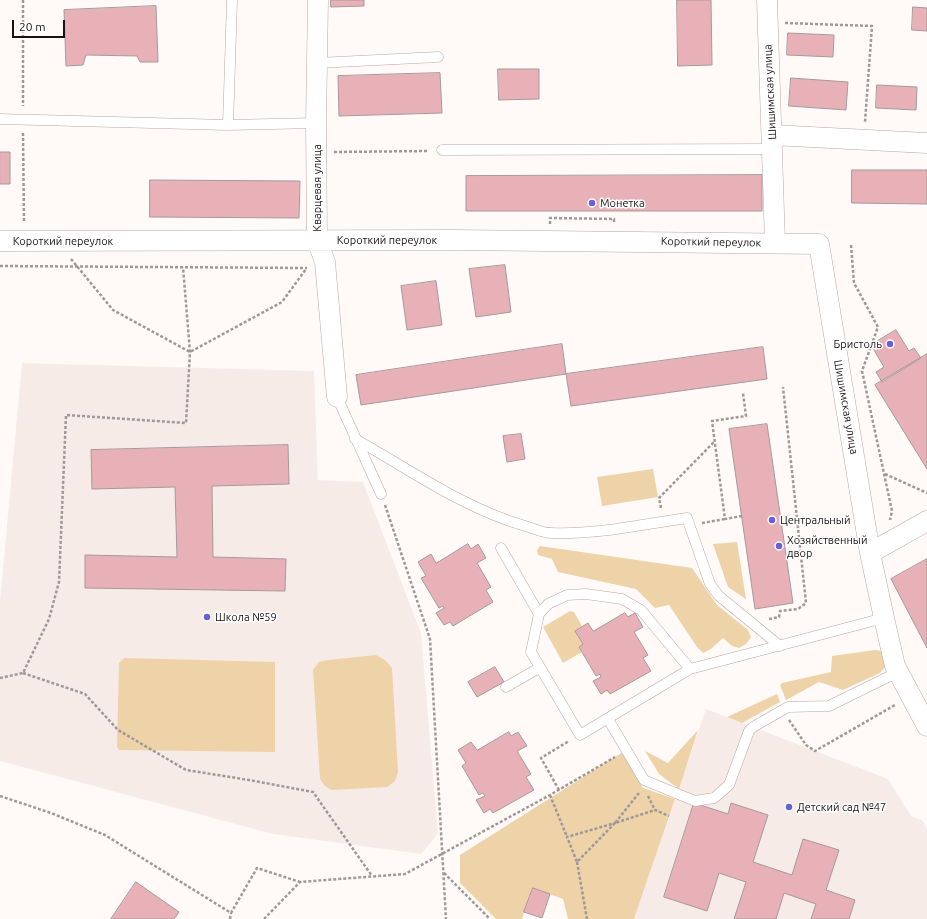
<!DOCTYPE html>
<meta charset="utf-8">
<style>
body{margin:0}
#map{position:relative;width:927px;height:919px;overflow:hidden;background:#fffaf8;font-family:Ubuntu,sans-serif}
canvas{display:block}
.scale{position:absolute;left:12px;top:20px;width:53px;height:18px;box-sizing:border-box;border:2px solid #171211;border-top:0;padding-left:5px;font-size:12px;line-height:14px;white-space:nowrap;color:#171211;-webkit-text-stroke:3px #fff;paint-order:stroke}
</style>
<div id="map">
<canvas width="927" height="919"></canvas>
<div class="scale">20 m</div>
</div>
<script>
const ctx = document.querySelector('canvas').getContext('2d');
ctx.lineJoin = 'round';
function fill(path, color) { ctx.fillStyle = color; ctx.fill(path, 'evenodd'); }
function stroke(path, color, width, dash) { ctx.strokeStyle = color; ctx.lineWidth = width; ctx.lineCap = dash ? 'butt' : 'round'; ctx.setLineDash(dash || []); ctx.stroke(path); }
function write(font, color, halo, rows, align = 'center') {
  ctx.font = font + ' Ubuntu,sans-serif'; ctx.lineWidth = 3; ctx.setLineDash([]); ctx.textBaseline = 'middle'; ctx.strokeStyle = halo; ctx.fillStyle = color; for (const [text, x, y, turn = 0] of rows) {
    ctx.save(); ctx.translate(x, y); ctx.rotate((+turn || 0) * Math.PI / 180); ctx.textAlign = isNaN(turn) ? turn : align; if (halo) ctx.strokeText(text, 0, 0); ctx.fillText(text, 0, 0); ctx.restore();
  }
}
const built = new Path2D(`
 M 22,363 L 314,371 L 318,480 L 363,482 L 421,633 L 438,834 L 421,854 L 273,834 L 0,761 L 0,601 Z
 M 706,709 L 888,779 L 911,816 L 922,820 L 927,829 L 927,919 L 634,919 Z`);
const green = new Path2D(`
 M 653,469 L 658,497 L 602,506 L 597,477 Z
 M 737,542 L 746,599 L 728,587 L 713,544 Z
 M 540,546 L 692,568 L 717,605 L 748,630 L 751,637 L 746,644 L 739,648 L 732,646 L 723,638 L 711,649 L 703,653 L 697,647 L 669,605 L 655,608 L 636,589 L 558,572 L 552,559 L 538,555 L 537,550 Z
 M 570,611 L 574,612 L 582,626 L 575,631 L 583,644 L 579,647 L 582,652 L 563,663 L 543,627 Z
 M 875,650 L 883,651 L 885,667 L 880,673 L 843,690 L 819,682 L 786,700 L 780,685 L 782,683 L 831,672 L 832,656 Z
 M 376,655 L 385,660 L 392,668 L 398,772 L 395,781 L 387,787 L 332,790 L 325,786 L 320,779 L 313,670 L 319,662 L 328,660 Z
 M 124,658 L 275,662 L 275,752 L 119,750 L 117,747 L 119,663 Z
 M 777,694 L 780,702 L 742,723 L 727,717 Z
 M 698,730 L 679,789 L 659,774 L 645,751 L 668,763 Z
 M 623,752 L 643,788 L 675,799 L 634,919 L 568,919 L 563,899 L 533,888 L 522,919 L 496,919 L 460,883 L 460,855 Z`);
const building = new Path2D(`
 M 331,0 L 364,0 L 364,6 L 331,7 Z
 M 677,0 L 711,0 L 712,65 L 678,66 Z
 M 156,6 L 158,62 L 140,62 L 137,56 L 86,55 L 83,65 L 66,66 L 64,10 Z
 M 913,7 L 927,8 L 927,31 L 912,30 Z
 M 788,33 L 834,35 L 833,57 L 787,55 Z
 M 498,69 L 539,69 L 539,99 L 499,100 Z
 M 440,73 L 442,113 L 339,116 L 338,76 Z
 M 791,78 L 848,82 L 846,110 L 789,106 Z
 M 877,85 L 917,87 L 916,110 L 876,108 Z
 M 0,152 L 10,152 L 10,184 L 0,184 Z
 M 852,170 L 927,170 L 927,204 L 852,203 Z
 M 762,175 L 762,211 L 466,211 L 466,176 Z
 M 150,180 L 300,181 L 299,218 L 150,217 Z
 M 505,265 L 511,312 L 476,317 L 469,269 Z
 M 436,281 L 442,325 L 407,330 L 401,286 Z
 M 896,330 L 909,351 L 914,348 L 921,358 L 882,382 L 876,372 L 884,367 L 871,345 Z
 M 562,344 L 566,374 L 361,405 L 356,375 Z
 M 763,347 L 767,379 L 571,406 L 566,374 Z
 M 927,354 L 927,469 L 875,385 Z
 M 767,424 L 793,603 L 755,609 L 729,429 Z
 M 521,434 L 525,459 L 507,462 L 503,436 Z
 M 288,445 L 289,484 L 212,486 L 213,557 L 286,559 L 285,591 L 85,588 L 85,555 L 177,557 L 175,487 L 92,489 L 91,450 Z
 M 468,544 L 471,549 L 478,544 L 486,558 L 477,563 L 491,587 L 486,590 L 493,602 L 453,626 L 450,622 L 444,625 L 436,613 L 444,608 L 443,606 L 439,608 L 421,578 L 426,576 L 418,562 L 431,554 L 436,563 Z
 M 927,559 L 927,648 L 891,579 Z
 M 625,613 L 628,617 L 635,613 L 643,627 L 634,632 L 648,655 L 643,658 L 651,671 L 610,694 L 607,690 L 601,694 L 593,681 L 601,677 L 600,674 L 596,676 L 582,652 L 579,647 L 583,644 L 575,631 L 588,623 L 593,631 Z
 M 495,667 L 504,682 L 477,697 L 468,682 Z
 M 509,732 L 511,736 L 518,732 L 527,746 L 517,751 L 531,774 L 526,777 L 534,790 L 493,813 L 490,809 L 484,813 L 476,800 L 485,796 L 483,793 L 479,795 L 462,766 L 466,763 L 458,750 L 471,742 L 477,750 Z
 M 694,803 L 728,814 L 731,803 L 768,815 L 753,862 L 792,875 L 803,839 L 839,850 L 826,890 L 855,900 L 849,919 L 811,919 L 816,904 L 784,893 L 776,919 L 734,919 L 746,882 L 719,873 L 707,911 L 664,897 Z
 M 136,882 L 179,912 L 174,919 L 111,919 Z
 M 533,888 L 550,894 L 542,918 L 524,912 Z`);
const path = new Path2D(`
 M 23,0 L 23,106
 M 785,23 L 872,26 L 865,122
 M 23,133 L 24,222
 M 334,152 L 429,151
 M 550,224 L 550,218 L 614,219 L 614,224
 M 851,245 L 854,283 L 878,327 L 862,371 L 892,511 L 890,520
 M 71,259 L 113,310 L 190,352 L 282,302 L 306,269
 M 0,266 L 307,268
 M 885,474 L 927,493
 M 385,505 L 430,639 L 446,919
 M 661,508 L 659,498 L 714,442
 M 742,516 L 725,519 L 712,421 L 746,416 L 743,393
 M 702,523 L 725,519
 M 769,619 L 779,617 L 780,611 L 798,609 L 806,603 L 783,387
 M 23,673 L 85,694 L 118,730 L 186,770 L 249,780 L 313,792 L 372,876
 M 0,678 L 23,673 L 49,619 L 59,582 L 66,415 L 186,423 L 190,352 L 183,267
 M 789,720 L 806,745 L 815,751 L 895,705
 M 559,790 L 541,758 L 569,741
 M 639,793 L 615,823 L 655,810
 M 550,795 L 567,837
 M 0,796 L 51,813 L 105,835 L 231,913 L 257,868 L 300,882
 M 648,796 L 655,810 L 669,816
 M 615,823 L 577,862 L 567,837 Z
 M 577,862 L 587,919
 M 444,873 L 490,919
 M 230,919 L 231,913
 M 264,919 L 300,882 L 405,874 L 550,795 L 615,757`);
const service = new Path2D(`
 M 317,63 L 438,57
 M 0,119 L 228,125 L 316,123
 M 228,125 L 232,0
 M 442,150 L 773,149
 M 337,397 L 381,494
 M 355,439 C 411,470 463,508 525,526 C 533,528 543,533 551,533 C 597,535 643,524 687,518 L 710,584 L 719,596 L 780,646
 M 501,548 L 539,614
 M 690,669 L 580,735 L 531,652 L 539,614 L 548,604 L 567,595 L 586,594 L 622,599 L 641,610 L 690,669 L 884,618
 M 506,687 L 539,668
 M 608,719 L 644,780 L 695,801 L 714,798 L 729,785 L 749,731 L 753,727 L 788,707 L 829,706 L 898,672`);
const minor = new Path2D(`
 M 318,0 L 316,123 L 317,240 L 325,262 L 337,397
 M 767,0 L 775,243
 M 772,135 L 927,143
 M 0,241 L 454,240 L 819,244 L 870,553 L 884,618 L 895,666 L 927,726
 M 870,553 L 927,521`);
const markers = [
 [592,203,4,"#6960d9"],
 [890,344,4,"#6960d9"],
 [772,520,4,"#6960d9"],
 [779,546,4,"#6960d9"],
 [207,617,4,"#6960d9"],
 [789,807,4,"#6960d9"]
];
const streetNames = [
 ["Шишимская улица",770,92,-93],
 ["Кварцевая улица",317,188,-90],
 ["Короткий переулок",387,240],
 ["Короткий переулок",63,241],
 ["Короткий переулок",711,242,1],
 ["Шишимская улица",846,407,80]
];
const poiNames = [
 ["Монетка",600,203],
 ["Бристоль",882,344,"right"],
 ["Центральный",780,520],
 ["Хозяйственный",787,540],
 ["двор",787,553],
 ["Школа №59",215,617],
 ["Детский сад №47",797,807]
];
fill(built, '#f7ebe8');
fill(green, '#eed2a8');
fill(building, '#e8b1b8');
stroke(building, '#a6999a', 1);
stroke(service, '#b5a8a6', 11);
stroke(minor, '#b5a8a6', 21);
stroke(path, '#9e9998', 2.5, [3, 2]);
stroke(service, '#fff', 10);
stroke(minor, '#fff', 20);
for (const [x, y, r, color] of markers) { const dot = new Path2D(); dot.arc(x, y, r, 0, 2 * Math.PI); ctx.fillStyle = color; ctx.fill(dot); stroke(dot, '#fff', 1.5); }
write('11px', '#171211', '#fff', streetNames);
write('11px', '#171211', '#fff', poiNames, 'left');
</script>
